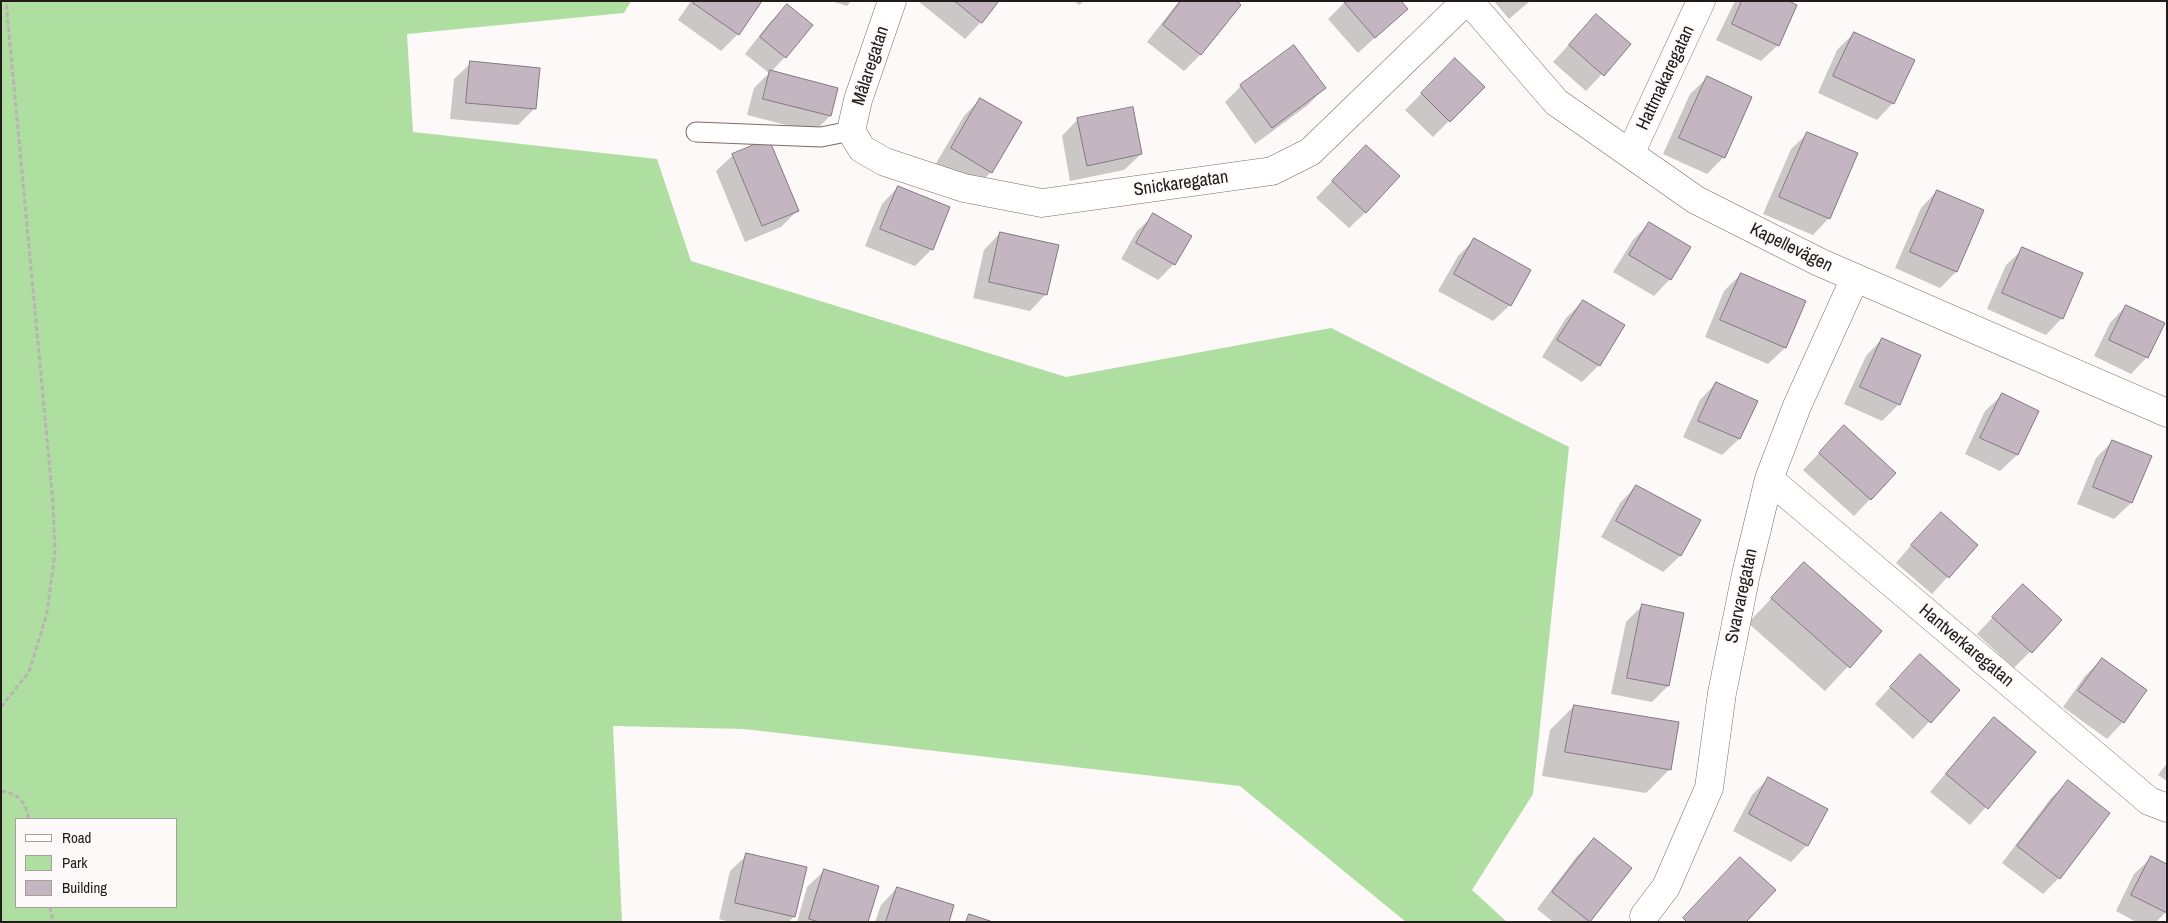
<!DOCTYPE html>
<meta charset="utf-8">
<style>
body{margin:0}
#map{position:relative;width:2168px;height:923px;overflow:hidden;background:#fdf9f8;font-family:"Archivo Narrow",sans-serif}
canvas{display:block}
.frame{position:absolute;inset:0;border:2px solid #211b19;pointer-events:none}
.legend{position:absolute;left:15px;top:818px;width:162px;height:90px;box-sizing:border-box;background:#fdf9f8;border:1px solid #a5a09f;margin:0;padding:6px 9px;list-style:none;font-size:15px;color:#211b19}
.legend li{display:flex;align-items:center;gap:10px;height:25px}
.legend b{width:25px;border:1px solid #a5a09f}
</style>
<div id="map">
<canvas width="2168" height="923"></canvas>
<div class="frame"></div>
<ul class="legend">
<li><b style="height:6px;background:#fff"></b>Road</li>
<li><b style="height:14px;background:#afdea1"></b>Park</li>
<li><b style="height:14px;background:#c3b6c1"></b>Building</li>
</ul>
</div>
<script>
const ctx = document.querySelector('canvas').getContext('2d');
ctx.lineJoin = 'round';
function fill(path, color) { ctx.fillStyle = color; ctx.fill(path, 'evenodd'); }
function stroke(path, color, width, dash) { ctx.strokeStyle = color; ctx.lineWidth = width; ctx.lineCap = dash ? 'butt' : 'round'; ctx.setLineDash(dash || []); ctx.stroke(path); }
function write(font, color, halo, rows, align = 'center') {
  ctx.font = font + ' "Archivo Narrow",sans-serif'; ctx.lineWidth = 4.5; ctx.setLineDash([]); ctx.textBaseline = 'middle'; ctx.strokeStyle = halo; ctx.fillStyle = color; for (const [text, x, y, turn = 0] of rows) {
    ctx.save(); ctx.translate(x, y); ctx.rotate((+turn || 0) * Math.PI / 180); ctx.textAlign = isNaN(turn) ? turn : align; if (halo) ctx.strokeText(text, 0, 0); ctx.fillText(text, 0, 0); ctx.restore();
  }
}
const green = new Path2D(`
 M 1,1 L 631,1 L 624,13 L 407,34 L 413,132 L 657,159 L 691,261 L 1066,377 L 1331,328 L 1569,447 L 1533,794 L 1472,890 L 1507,922 L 1406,922 L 1240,786 L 744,729 L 613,726 L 622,922 L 1,922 ZM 16,819 L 176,819 L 176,907 L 16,907 Z`);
const shadow = new Path2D(`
 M 691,1 L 761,1 L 738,34 L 721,51 L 678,20 Z
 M 831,1 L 851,1 L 847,6 Z
 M 918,1 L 998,1 L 981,22 L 965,39 Z
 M 1074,1 L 1084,1 L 1079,5 Z
 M 1179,1 L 1235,1 L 1200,55 L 1184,71 L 1147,42 Z
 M 1346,1 L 1399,1 L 1406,9 L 1358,53 L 1328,19 Z
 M 1494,1 L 1530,1 L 1509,19 Z
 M 1735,1 L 1786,1 L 1778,45 L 1761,61 L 1716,40 Z
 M 787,6 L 785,57 L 771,72 L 830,116 L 814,132 L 747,115 L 754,88 L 769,73 L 745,54 L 770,22 Z
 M 1596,15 L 1629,45 L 1586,91 L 1553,62 Z
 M 1854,33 L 1893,103 L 1877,120 L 1818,93 L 1837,50 Z
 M 1455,60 L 1483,87 L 1433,137 L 1405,110 Z
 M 471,63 L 534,109 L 518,125 L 450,119 L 454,79 Z
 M 1707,78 L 1724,157 L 1707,174 L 1663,154 L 1690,94 Z
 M 1241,86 L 1324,88 L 1308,105 L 1255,144 L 1225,102 Z
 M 980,99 L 991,172 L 975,188 L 935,165 L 964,116 Z
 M 1078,119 L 1141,154 L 1124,170 L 1070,181 L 1062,136 Z
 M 1808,133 L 1829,218 L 1813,235 L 1763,214 L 1791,149 Z
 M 733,155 L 797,211 L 781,227 L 745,242 L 716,171 Z
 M 1349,163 L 1366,212 L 1349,228 L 1316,198 Z
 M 898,187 L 932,249 L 915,266 L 865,246 L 882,204 Z
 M 1937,191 L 1956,272 L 1940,288 L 1895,268 L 1921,208 Z
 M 1154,215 L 1174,264 L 1158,280 L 1121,259 L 1137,231 Z
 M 1649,223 L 1670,279 L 1654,296 L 1613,272 L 1633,240 Z
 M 1000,233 L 1046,294 L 1030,311 L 973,298 L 984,250 Z
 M 1475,239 L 1510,305 L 1493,321 L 1438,291 L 1458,256 Z
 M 2023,249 L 2062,318 L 2046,335 L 1987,309 L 2006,265 Z
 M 1741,274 L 1805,302 L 1785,348 L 1768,364 L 1705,337 L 1724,291 Z
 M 1583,301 L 1623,326 L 1599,365 L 1582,382 L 1542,357 L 1566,318 Z
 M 2126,306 L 2147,357 L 2131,374 L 2094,356 L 2110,323 Z
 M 1882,339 L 1899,404 L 1882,421 L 1844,404 L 1866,356 Z
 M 1716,383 L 1756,402 L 1739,439 L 1722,455 L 1683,437 L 1700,400 Z
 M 2002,395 L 2037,412 L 2017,455 L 2000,471 L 1965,454 L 1985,411 Z
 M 1844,427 L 1895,473 L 1854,516 L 1803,470 Z
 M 2113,441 L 2150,457 L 2131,503 L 2114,519 L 2077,504 L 2096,458 Z
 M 1636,486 L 1699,521 L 1680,556 L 1663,572 L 1601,537 L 1620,503 Z
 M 1924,530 L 1976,546 L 1932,594 L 1896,563 Z
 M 1804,564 L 1880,632 L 1825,691 L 1748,623 Z
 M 2007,602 L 2061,620 L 2014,668 L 1977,634 Z
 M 1642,606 L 1668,686 L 1652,702 L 1611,694 L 1626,622 Z
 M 2102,659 L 2146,691 L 2123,722 L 2107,739 L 2063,707 L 2085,676 Z
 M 1904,672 L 1958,691 L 1913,739 L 1875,704 Z
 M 1574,706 L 1670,769 L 1646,793 L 1542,776 L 1550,730 Z
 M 1994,718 L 2034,752 L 1970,825 L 1930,792 L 1978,735 Z
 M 2167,763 L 2167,781 L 2158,775 Z
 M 1768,779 L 1807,845 L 1791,862 L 1733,831 L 1752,795 Z
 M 2068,782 L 2059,878 L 2043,894 L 2002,863 L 2051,798 Z
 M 1594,840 L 1631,868 L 1589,922 L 1553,922 L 1537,909 L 1577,856 Z
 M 747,855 L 794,916 L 789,922 L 730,922 L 719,919 L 730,871 Z
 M 2151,858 L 2166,912 L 2156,922 L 2136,922 L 2116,911 L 2134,874 Z
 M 824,871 L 867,922 L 797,922 L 807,887 Z
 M 897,888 L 947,922 L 875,922 L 881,905 Z`);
const building = new Path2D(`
 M 695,1 L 762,1 L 739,35 L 693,3 Z
 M 955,1 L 999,1 L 982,23 Z
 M 1181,1 L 1237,1 L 1241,5 L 1201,55 L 1163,25 Z
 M 1401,1 L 1408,9 L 1375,38 L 1344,2 Z
 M 1742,1 L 1789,1 L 1797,5 L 1779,46 L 1732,24 Z
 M 787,4 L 813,25 L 786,58 L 760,37 Z
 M 1596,14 L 1631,44 L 1604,76 L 1569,45 Z
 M 1854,32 L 1915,60 L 1894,104 L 1833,76 Z
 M 1294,45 L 1326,88 L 1272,128 L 1240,85 Z
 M 1455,58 L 1485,87 L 1450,122 L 1421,93 Z
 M 470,61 L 540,68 L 536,109 L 466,103 Z
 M 770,70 L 838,88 L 831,116 L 763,99 Z
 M 1707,76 L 1752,97 L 1725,158 L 1679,138 Z
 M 980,98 L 1022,122 L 992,173 L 951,148 Z
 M 1133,107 L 1142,154 L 1087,166 L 1077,118 Z
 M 1807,132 L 1858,153 L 1830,219 L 1779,197 Z
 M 769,139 L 799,211 L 762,226 L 732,154 Z
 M 1366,145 L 1400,176 L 1366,213 L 1332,181 Z
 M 898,186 L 950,207 L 933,250 L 880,229 Z
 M 1937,190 L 1984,210 L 1957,272 L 1910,252 Z
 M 1153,213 L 1192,236 L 1175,265 L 1136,243 Z
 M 1649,222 L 1691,247 L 1671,280 L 1629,255 Z
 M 1000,232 L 1059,245 L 1047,295 L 989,282 Z
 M 1474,238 L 1531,270 L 1511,306 L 1454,274 Z
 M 2022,247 L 2083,273 L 2063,319 L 2002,293 Z
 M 1741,273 L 1806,301 L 1786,348 L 1720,320 Z
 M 1583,300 L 1625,325 L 1600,366 L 1557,340 Z
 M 2126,305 L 2165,323 L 2148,358 L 2109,340 Z
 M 1882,338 L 1921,355 L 1900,405 L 1860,387 Z
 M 1716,382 L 1758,401 L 1740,439 L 1698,421 Z
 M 2002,393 L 2039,411 L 2018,455 L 1980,438 Z
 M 1844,425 L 1896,473 L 1871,500 L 1819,453 Z
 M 2112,440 L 2152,456 L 2132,503 L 2093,487 Z
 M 1636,485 L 1701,520 L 1681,556 L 1616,521 Z
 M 1941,512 L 1978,545 L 1949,578 L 1911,545 Z
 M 1804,562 L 1882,631 L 1850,668 L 1771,598 Z
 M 2023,584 L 2062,620 L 2032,653 L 1992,617 Z
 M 1642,604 L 1684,613 L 1669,686 L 1627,678 Z
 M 1920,654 L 1960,690 L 1931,723 L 1890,687 Z
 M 2102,658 L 2147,690 L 2124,723 L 2078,691 Z
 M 1574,705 L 1679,722 L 1671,770 L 1565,752 Z
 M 1994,717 L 2036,752 L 1988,809 L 1946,774 Z
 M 1768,777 L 1828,809 L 1808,846 L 1749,814 Z
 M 2068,780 L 2110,813 L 2060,879 L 2017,846 Z
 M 1594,838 L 1632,868 L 1590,922 L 1552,892 Z
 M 746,853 L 807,867 L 795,917 L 735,903 Z
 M 2151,856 L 2167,864 L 2167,913 L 2131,895 Z
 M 1740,857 L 1776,890 L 1746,922 L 1687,922 L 1683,918 Z
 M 824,869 L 879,886 L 868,922 L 819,922 L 809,919 Z
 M 897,887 L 954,905 L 949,922 L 886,922 Z
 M 969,914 L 993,922 L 966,922 Z`);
const path = new Path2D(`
 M 1,707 L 29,672 L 47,613 L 55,552 L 53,503 L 6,1
 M 1,791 C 20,794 25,802 29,819
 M 50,907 L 53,922`);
const lane = new Path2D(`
 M 696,132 L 821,137 L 851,131`);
const street = new Path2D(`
 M 892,1 L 858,100 L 851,131 L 862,149 L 885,162 L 964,188 L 1042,203 L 1272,171 L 1310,152 L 1466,1
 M 1469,1 L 1556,102 L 1696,200 L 1819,262 L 2167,413
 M 1630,154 L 1701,1
 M 1769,479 L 2149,801 L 2167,808
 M 1644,916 L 1666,887 L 1709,788 L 1722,693 L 1746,574 L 1769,479 L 1797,406 L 1855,278`);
const streetNames = [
 ["Målaregatan",871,66,-72],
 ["Hattmakaregatan",1666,78,-65],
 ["Snickaregatan",1181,184,-8],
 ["Kapellevägen",1791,248,26],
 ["Svarvaregatan",1742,596,-78],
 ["Hantverkaregatan",1966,646,40]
];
fill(green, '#afdea1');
fill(shadow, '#0003');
fill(building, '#c3b6c1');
stroke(building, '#847781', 1);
stroke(lane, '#7b6c67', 21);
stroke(street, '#7b6c67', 29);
stroke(path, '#b9b4b3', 3, [5, 2.5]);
stroke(lane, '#fff', 19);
stroke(street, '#fff', 28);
write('18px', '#211b19', '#fdf9f8', streetNames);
</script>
